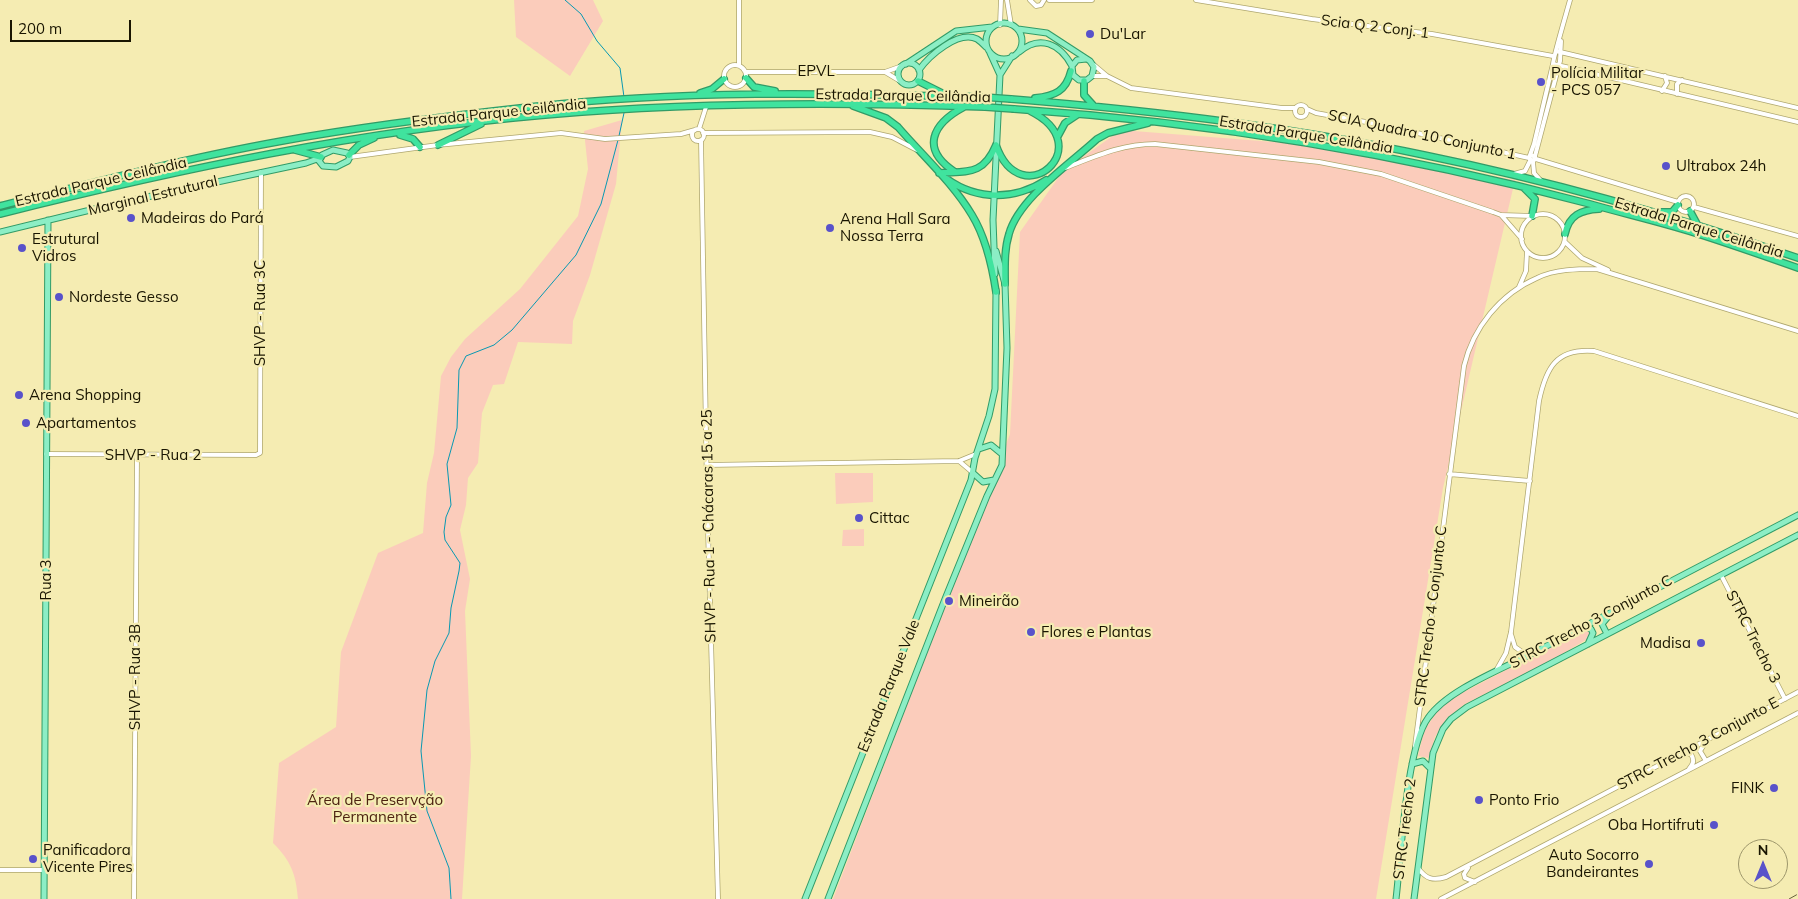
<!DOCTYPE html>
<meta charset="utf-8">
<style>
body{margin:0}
#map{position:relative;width:1798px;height:899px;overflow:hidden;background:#f5ecb2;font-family:Mulish,sans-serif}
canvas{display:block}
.north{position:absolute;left:1738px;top:839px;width:50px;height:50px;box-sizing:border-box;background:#f5ecb2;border:1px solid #9d966b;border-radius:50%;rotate:0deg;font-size:14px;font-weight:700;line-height:20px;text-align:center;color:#191501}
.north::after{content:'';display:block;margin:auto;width:18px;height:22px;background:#5952ca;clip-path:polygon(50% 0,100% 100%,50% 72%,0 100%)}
.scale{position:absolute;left:10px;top:20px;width:121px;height:22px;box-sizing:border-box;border:2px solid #191501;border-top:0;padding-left:6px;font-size:15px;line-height:18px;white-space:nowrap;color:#191501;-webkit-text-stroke:4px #f5ecb2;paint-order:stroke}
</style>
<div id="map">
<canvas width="1798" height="899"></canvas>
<div class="north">N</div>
<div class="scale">200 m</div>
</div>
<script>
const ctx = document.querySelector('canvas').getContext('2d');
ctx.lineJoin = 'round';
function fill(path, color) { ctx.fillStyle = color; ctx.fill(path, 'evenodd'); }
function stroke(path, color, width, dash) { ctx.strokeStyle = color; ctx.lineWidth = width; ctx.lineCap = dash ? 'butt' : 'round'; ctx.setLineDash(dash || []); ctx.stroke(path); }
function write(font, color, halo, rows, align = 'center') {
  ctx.font = font + ' Mulish,sans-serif'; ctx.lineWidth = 4.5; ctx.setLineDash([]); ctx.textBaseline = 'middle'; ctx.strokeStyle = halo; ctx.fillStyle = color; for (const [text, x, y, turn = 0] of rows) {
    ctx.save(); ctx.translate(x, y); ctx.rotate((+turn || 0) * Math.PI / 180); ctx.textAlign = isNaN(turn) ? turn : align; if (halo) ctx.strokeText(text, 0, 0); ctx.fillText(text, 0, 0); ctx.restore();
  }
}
const green = new Path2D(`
 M 514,0 L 593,0 L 603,21 L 570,76 L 516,37 Z
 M 622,120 L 616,184 L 590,275 L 573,321 L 572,344 L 518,342 L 504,384 L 493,385 L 482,413 L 478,463 L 468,478 L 466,505 L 460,530 L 470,579 L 465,611 L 471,756 L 462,899 L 298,899 C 296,874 291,861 273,843 L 279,763 L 336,727 L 341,652 L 378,553 L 423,533 L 427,483 L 434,453 L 441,376 L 451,357 L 465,339 L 520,289 L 578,216 L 588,169 L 584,131 Z
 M 1121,130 L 1325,146 L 1515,180 L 1443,488 L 1376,899 L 833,899 L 1010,434 L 1020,232 L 1063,171 Z
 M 835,473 L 873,473 L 873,502 L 836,504 Z
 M 864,529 L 864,546 L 842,546 L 843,530 Z
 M 1585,629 L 1590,633 L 1589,638 L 1552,660 L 1465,704 L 1447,718 L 1435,737 L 1429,758 L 1418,756 L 1424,731 L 1438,710 L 1458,695 Z`);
const stream = new Path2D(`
 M 565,0 L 581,14 L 597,41 L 620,68 L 624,97
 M 619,136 L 624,113
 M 451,899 L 449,868 L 427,811 L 421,751 L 427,690 L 435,661 L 449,633 L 451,608 L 459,571 L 460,563 L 445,540 L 444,532 L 446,517 L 451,505 L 447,464 L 457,428 L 459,370 L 466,356 L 494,345 L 512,330 L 576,255 L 601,204 L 618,140`);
const minor = new Path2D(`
 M 739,0 L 739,65
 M 1007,0 L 1011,25
 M 1030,0 L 1036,6 L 1041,5 L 1044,0
 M 1049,0 L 1092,0
 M 1196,0 L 1312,19 L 1432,34 L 1553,56
 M 1000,25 L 1001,0
 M 1556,51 L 1798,108
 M 1553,64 L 1798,122
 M724 76a11 11 0 1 1 22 0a11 11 0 1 1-22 0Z
 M 1094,65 L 1107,76 L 1131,88 L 1282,108 L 1296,108
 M 746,72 L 885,72 L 902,66
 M 885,72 L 900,81
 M 1092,76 L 1107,76
 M 1662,91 L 1667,83 L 1665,76
 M 1677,94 L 1677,84 L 1682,80
 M1295 111a6 6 0 1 1 12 0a6 6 0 1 1-12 0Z
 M 1307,109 L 1316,113 L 1377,124 L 1529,158
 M 699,129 L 706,107
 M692 135a6 6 0 1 1 12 0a6 6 0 1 1-12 0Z
 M 703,133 L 870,132 L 892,137 L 917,150
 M 701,140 L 707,492 L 718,899
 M 1531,155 L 1535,157 L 1533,162 L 1529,158 L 1534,144 L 1553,64 C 1553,58 1567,11 1570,0
 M 1535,156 L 1560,61 L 1561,41
 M 350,157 L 438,145 L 561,133 L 605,139 L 681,134 L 695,130
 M 1536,159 L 1678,202
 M 1533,162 L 1534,173 L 1542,182
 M 1065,168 C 1096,156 1122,144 1155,144 L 1319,162 L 1381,174 L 1493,212 L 1501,215 L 1522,239
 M 1514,174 L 1525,171 L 1530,161
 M1678 204a8 8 0 1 1 16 0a8 8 0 1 1-16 0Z
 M 1694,207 L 1798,236
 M1521 236a22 22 0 1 1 44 0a22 22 0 1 1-44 0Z
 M 1501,215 L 1532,216
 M 1565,242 L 1582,258 L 1608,270
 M 1519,287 L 1526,271 L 1527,251
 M 46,454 L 256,455 L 260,453 L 261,172
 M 959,461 L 972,472
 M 707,465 L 959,461 L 976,454
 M 1449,474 L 1530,481
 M 1721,575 L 1785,699
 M 1511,634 L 1515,647 L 1528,656
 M 1497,669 L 1506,653 L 1511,632 L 1539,401 C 1546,368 1556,348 1594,351 L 1798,416
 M 1705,743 L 1700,751 L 1706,761
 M 1415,746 L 1464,366 C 1473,328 1500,294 1537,278 C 1555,269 1578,269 1597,269 L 1798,331
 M 1683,753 L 1691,754 C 1695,761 1693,764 1689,769
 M 1418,868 C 1426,879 1433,881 1446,877 L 1798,692
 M 1468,868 L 1464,874 L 1465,878 L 1475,882
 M 0,870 L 44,870
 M 134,899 L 137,455
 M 1441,899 L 1798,713`);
const major = new Path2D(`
 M986 41a18 18 0 1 1 36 0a18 18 0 1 1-36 0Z
 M 1018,29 L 1047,33 L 1090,61 L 1094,67 L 1092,76 L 1087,80 L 1079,80 L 1073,75 L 1072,66 L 1077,60 L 1086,59
 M 1019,52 C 1040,34 1060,44 1072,66
 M 990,53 L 1000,75
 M898 74a11 11 0 1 1 22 0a11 11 0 1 1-22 0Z
 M 906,64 L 956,31 L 992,27
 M 919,70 C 929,56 958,30 977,39 C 980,41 983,44 986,47
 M 333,150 L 347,153 L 350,157 L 348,161 L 336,167 L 323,166 L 319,161 L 322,155 Z
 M 0,232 L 119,203 L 306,163 L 320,158
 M 995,274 L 993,220 L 1000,75 L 1012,56
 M 979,449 L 991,445 L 1002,454
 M 973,473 L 983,482 L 994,480
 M 1584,626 L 1591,629 L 1593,633 L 1588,644
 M 1607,634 L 1602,624 L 1607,618
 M 1412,764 L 1423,761 L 1430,768
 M 44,899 L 48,220
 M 805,899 L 971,480 L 975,458 L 989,416 L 995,389 L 996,290
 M 828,899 L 945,599 L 987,496 L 1002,465 L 1007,348 L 1005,284 L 996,251
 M 1396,899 C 1401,858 1406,748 1428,718 C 1448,689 1505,668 1537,651 C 1624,606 1711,560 1798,515
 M 1414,899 L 1433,753 L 1443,729 L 1451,719 L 1467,707 L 1798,535`);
const highway = new Path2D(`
 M 746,78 L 754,87 L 775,91
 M 918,81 L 946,95
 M 1084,81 L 1084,95 L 1093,105
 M 700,93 L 712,89 L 724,79
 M 1035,98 C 1055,96 1066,91 1071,71
 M 1011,99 C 1149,110 1288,126 1424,155 C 1551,181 1675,216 1798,258
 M 853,106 L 886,118 L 898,127 C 923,156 953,183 972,215 C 986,238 992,265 996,292
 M 1014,109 C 1208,122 1402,154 1590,204 C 1625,214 1661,222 1695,233 C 1730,244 1764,256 1798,268
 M 400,135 L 413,139 L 420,147
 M 1058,136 L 1065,123 L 1077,115
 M 438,145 L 481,124
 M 996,145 C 1021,216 1101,146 1030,111
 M 295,150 L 321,157
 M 349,155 L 359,145 L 374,138
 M 955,172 C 920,149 932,124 964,107
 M 939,173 C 967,171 983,176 996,145
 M 947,179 C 978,201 1015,200 1046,180
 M 1524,188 L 1535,199 L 1532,216
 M 0,206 C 94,182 187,158 282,141 C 364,126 447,116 529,107 C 680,90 832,93 983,97
 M 1690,211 L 1697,224
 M 1661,212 L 1672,212 L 1678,205
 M 0,214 C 180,169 360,131 545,115 C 691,102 839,102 985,107
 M 1565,234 C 1569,215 1581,210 1599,209
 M 1005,284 C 1005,267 1004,250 1009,234 C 1019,198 1070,164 1097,139 L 1108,133 L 1148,123`);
const rail = new Path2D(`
 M 1789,899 L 1798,894`);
const highwayBridge = new Path2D(`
 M 983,97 L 1011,99
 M 985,107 L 1014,109`);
const markers = [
 [1090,34,5,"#5952ca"],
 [1541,82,5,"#5952ca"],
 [1666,166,5,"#5952ca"],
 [131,218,5,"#5952ca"],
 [830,228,5,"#5952ca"],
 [22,248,5,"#5952ca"],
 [59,297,5,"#5952ca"],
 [19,395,5,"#5952ca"],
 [26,423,5,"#5952ca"],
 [859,518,5,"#5952ca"],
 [949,601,5,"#5952ca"],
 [1031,632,5,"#5952ca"],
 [1701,643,5,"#5952ca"],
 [1774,788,5,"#5952ca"],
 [1479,800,5,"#5952ca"],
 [1714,825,5,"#5952ca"],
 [33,859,5,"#5952ca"],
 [1649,864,5,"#5952ca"]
];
const streetNames = [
 ["Scia Q 2 Conj. 1",1375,27,7],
 ["EPVL",816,71],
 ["Estrada Parque Ceilândia",903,96,1],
 ["Estrada Parque Ceilândia",499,113,-6],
 ["Estrada Parque Ceilândia",1306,135,9],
 ["SCIA Quadra 10 Conjunto 1",1422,135,12],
 ["Estrada Parque Ceilândia",101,182,-13],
 ["Marginal Estrutural",153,196,-13],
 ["Estrada Parque Ceilândia",1699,228,17],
 ["SHVP - Rua 3C",260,313,-90],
 ["SHVP - Rua 2",153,455],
 ["SHVP - Rua 1 - Chácaras 15 a 25",709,526,-91],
 ["Rua 3",46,580,-90],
 ["STRC Trecho 4 Conjunto C",1431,616,-83],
 ["STRC Trecho 3 Conjunto C",1591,622,-28],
 ["STRC Trecho 3",1753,637,63],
 ["SHVP - Rua 3B",135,677,-90],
 ["Estrada Parque Vale",889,686,-68],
 ["STRC Trecho 3 Conjunto E",1698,744,-28],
 ["STRC Trecho 2",1405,829,-83]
];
const poiNames = [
 ["Du'Lar",1100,34],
 ["Polícia Militar",1551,73],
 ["- PCS 057",1551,90],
 ["Ultrabox 24h",1676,166],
 ["Madeiras do Pará",141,218],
 ["Arena Hall Sara",840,219],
 ["Nossa Terra",840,236],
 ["Estrutural",32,239],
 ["Vidros",32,256],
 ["Nordeste Gesso",69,297],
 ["Arena Shopping",29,395],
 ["Apartamentos",36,423],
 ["Cittac",869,518],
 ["Mineirão",959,601],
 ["Flores e Plantas",1041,632],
 ["Madisa",1691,643,"right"],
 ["FINK",1764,788,"right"],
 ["Ponto Frio",1489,800],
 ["Oba Hortifruti",1704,825,"right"],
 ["Panificadora",43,850],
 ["Vicente Pires",43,867],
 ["Auto Socorro",1639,855,"right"],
 ["Bandeirantes",1639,872,"right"]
];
const parkNames = [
 ["Área de Preservção",375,800],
 ["Permanente",375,817]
];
fill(green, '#fbccbb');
stroke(stream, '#0899b2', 1);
stroke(minor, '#afa76f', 5.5);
stroke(major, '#329b67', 7);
stroke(highway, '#329b67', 8);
stroke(minor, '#fff', 4);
stroke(major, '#8ceec5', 5);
stroke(highway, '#40e39e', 5.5);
stroke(rail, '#686240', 1, [9, 9]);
stroke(highwayBridge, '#329b67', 8, []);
stroke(highwayBridge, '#40e39e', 5.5);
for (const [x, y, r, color] of markers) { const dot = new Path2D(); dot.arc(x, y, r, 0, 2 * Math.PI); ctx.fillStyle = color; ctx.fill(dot); stroke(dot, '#f5ecb2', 2); }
write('15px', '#191501', '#f5ecb2', streetNames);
write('15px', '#191501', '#f5ecb2', poiNames, 'left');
write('15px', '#4e2312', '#f5ecb2', parkNames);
</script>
